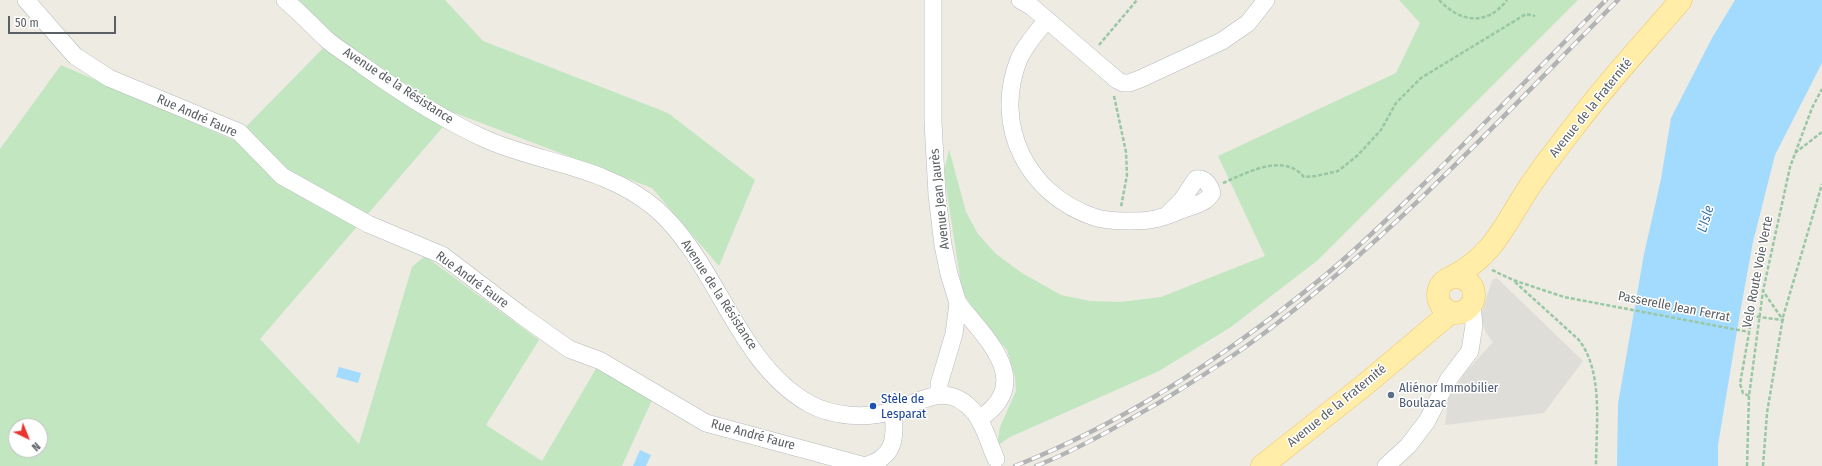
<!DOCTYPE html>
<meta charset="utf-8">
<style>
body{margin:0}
#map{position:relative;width:1822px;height:466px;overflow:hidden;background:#eeebe3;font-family:"Fira Sans Condensed",sans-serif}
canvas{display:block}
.north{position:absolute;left:8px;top:418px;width:40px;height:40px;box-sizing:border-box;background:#fff;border:1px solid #bdbfc1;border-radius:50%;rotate:137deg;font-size:11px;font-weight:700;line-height:16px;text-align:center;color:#5b6064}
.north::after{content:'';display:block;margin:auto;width:14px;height:18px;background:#e9352f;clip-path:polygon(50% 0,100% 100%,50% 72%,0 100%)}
.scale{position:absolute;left:8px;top:16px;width:108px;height:18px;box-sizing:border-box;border:2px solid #5b6064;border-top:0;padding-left:5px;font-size:12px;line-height:14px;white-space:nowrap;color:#5b6064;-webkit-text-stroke:3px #fff;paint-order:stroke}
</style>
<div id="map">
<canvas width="1822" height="466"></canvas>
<div class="north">N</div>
<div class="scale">50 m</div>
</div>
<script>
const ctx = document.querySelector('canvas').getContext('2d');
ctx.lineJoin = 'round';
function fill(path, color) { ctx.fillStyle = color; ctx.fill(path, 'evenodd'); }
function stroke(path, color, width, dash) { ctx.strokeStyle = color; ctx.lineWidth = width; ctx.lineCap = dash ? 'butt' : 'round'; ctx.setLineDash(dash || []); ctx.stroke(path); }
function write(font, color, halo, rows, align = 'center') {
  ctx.font = font + ' "Fira Sans Condensed",sans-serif'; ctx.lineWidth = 3; ctx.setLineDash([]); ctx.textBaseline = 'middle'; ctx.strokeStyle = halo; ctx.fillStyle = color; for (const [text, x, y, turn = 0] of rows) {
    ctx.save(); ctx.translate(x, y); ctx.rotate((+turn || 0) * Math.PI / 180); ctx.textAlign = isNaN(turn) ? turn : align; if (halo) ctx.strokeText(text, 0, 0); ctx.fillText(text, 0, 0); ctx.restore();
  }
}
const industrial = new Path2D(`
 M 1497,278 L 1583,361 L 1544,413 L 1445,425 L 1448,399 L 1464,374 L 1493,342 L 1486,333 L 1482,322 L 1482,312 L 1492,280 Z`);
const green = new Path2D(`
 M 299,0 L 445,0 L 483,41 L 668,113 L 755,180 L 719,266 L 652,188 L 455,113 L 260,339 L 359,444 L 412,267 L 425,256 L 539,340 L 486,425 L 542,461 L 597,367 L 652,400 L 622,466 L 0,466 L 0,149 L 61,65 L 233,140 L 335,36 ZM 16,426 L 40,426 L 40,450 L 16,450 Z
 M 1399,0 L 1578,0 L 1318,260 L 1231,327 L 1159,371 L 1010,437 L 997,446 L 1000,427 L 1016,391 L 1015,377 L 1007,350 L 984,325 L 962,291 L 944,173 L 949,149 L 966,212 L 978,234 L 996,254 L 1022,273 L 1061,295 L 1090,301 L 1121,302 L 1161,297 L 1265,256 L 1218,156 L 1396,73 L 1420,23 Z`);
const water = new Path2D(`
 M 1735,0 L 1822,0 L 1822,63 L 1775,155 L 1753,242 L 1740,313 L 1718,445 L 1718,466 L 1617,466 L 1618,404 L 1644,254 L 1661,179 L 1671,118 L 1712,38 Z
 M 339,367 L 361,373 L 358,383 L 336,377 Z
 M 640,450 L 651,455 L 646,466 L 633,466 Z`);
const path = new Path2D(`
 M 1439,0 C 1461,23 1487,26 1507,0
 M 1099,45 L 1137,0
 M 1114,96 L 1126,152 L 1127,175 L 1121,207
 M 1795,153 L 1822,132
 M 1223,183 C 1247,173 1283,152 1304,177 L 1316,176 L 1338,171 L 1358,155 L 1381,130 L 1396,103 L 1421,78 L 1526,14 L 1535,16
 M 1492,270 L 1513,280 L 1564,297 L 1749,332
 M 1515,282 L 1578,339 C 1604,370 1596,428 1596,466
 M 1749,396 L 1743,393 L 1740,384 L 1752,316 L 1783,320 L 1763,291
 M 1747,466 L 1749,396 L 1763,291 L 1790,167 L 1812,108 L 1822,89
 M 1763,466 L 1767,413 L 1783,317 L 1822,184`);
const street = new Path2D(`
 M 26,0 L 75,56 L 109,78 L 239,132 L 282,176 L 368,224 L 442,255 L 521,315 L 569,349 L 601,361 L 706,423 L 865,466 C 895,457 896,439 893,410
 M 285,0 C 299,12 312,25 325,38 C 336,48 350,56 362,65 C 400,92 440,118 483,138 C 540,164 604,165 655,208 C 717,261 736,362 808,403 C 833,417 866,419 893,411 C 923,401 948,380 975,413 C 985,426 989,444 996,459
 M 933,0 L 933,122 L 937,195 L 943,245 L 949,274 L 958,303 L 954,334 L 939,384 L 939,394
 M 1020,0 L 1032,7 L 1117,80 L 1123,83 L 1129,83 L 1140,79 L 1222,41 L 1248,23 L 1266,0
 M 1047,20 C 1037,32 1025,45 1019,59 C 992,126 1028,195 1094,217 C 1108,222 1141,222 1155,219 C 1164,217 1172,214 1181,210 C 1191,206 1206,204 1212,193 C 1210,186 1205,177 1196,179 L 1182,200 L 1166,216
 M 958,303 C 985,338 1036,382 979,419
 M 1386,466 L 1408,446 L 1427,421 L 1448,380 L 1470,351 L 1474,325 L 1472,305`);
const primary = new Path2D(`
 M1438 295a18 18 0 1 1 36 0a18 18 0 1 1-36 0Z
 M 1452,277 C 1494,255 1503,227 1528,189 C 1543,166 1560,145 1577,123 C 1609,80 1646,41 1681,0
 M 1262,466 L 1367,383 L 1450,313`);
const rail = new Path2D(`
 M 1015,466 C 1127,422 1230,353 1323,277 C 1363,244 1400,207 1437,171 C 1494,114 1550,57 1606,0
 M 1036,466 C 1079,449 1120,425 1160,402 C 1196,380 1233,357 1267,331 C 1395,234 1505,114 1618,0`);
const markers = [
 [1391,395,4,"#5c6f8a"],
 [873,406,4,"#1a4fb4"]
];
const streetNames = [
 ["Avenue de la Résistance",398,86,33],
 ["Avenue de la Fraternité",1591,108,-51],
 ["Rue André Faure",197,116,24],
 ["Avenue Jean Jaurès",940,199,-96],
 ["Velo Route Voie Verte",1758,272,-79],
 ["Rue André Faure",472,280,36],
 ["Avenue de la Résistance",719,295,57],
 ["Passerelle Jean Ferrat",1674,307,11],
 ["Avenue de la Fraternité",1337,406,-39],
 ["Rue André Faure",753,435,15]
];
const serviceNames = [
 ["Aliénor Immobilier",1399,388],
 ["Boulazac",1399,403]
];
const transitNames = [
 ["Stèle de",881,399],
 ["Lesparat",881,414]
];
const waterNames = [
 ["L'Isle",1706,219,-73]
];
fill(industrial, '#dfddd8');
fill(green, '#c1e6c0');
fill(water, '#a3dbff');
stroke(street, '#b6b9bd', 18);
stroke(primary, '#f1c059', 23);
stroke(path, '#99c7a4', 2.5, [4, 2]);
stroke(street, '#fff', 17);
stroke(primary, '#ffeda8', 22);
stroke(rail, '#b2b3b4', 4.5);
stroke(rail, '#fff', 3, [9]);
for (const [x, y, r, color] of markers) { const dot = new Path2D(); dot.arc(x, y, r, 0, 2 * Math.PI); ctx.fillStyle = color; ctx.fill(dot); stroke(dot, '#fff', 1.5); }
write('13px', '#5b6064', '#fff', streetNames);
write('13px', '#4e5e75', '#fff', serviceNames, 'left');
write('13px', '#164399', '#fff', transitNames, 'left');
write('italic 14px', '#3d76a8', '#fff', waterNames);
</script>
